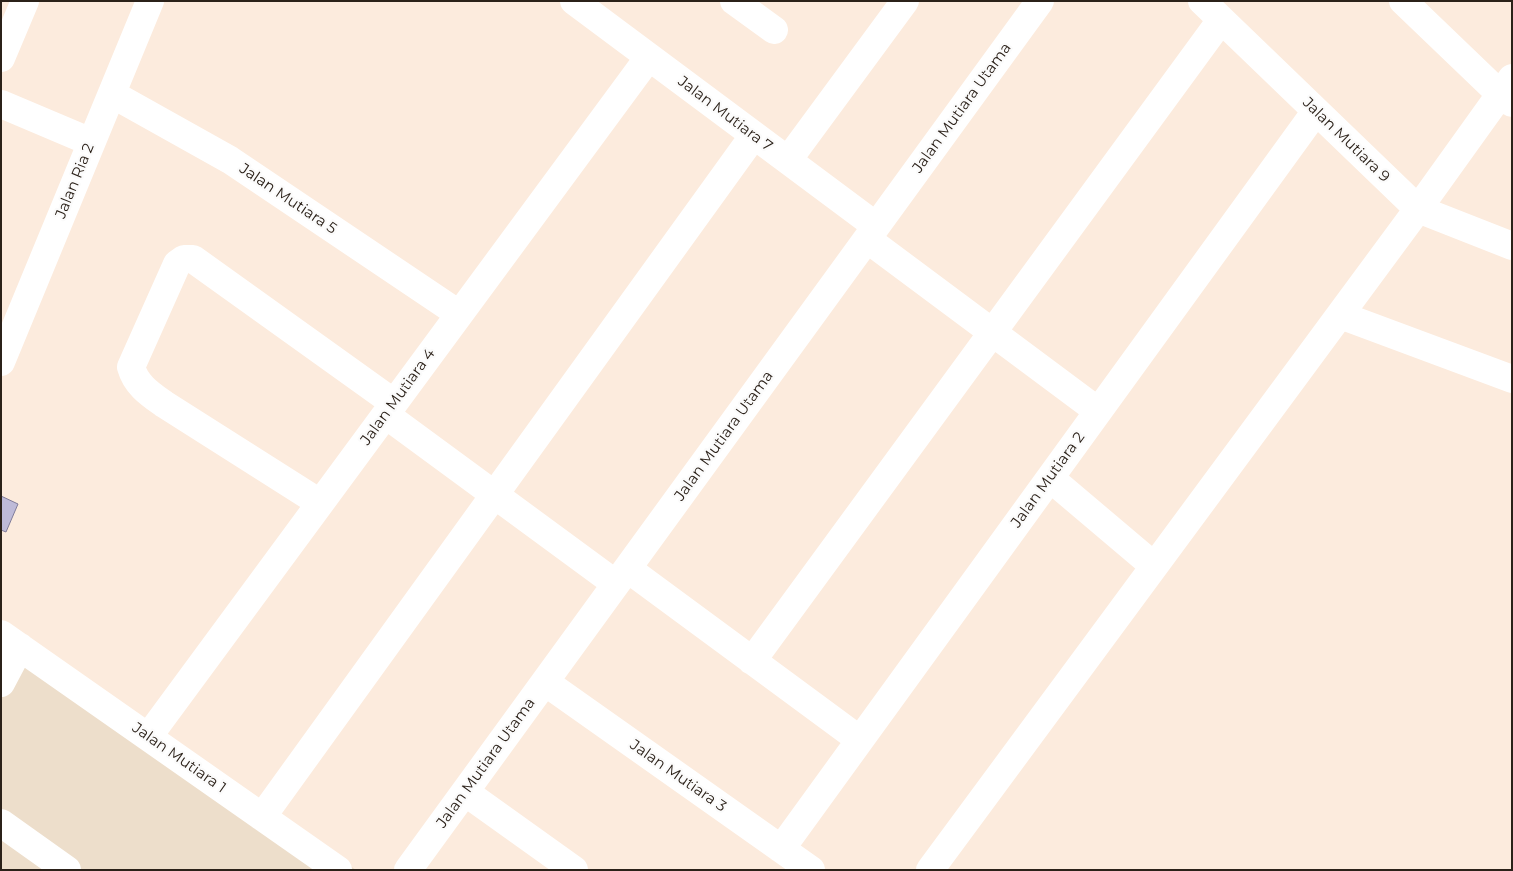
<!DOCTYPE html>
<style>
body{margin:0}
#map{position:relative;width:1513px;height:871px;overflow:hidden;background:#fcebdd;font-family:Montserrat,sans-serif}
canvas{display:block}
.frame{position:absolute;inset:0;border:2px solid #2b2119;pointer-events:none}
</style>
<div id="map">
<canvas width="1513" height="871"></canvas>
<div class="frame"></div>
</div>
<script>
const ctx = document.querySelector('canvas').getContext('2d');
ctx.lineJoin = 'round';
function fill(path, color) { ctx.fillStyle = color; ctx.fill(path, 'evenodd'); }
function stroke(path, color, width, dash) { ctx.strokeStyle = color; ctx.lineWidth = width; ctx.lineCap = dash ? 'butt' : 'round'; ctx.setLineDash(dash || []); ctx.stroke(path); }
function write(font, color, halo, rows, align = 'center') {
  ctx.font = font + ' Montserrat,sans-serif'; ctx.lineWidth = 4.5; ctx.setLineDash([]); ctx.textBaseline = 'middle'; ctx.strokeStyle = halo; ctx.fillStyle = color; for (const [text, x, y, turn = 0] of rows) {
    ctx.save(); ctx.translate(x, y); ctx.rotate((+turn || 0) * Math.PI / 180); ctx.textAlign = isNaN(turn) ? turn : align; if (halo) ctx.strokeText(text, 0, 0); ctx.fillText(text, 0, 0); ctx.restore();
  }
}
const commercial = new Path2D(`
 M 1,621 L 356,870 L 1,870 Z`);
const building = new Path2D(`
 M 1,496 L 18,504 L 6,532 L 1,530 Z`);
const minor = new Path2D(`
 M 574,1 L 876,226
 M 734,1 L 774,30
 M 1202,1 L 1418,209 L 1512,246
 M 1403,1 L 1500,94 L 1512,103
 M 1,58 L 25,1
 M 112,94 L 230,160 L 459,314
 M 1,104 L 91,142
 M 788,160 L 905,1
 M 867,239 L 1098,411
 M 1340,315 L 1512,379
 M 1,362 L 150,1
 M 386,415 L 616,584
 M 1050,478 L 1154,566
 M 320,503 L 164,404 C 150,394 136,385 131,367 L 177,264 L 184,259 L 193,259 L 394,403
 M 628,569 L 860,740
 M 1,634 L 338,870
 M 752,661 L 1221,20
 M 545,682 L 811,870
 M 1,683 L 20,647
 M 148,737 L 649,57
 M 465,792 L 574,870
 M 262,817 L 754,135
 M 1,823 L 67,870
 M 781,849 L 1316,111
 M 408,870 L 1040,1
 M 930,870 L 1418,209 L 1512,78`);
const streetNames = [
 ["Jalan Mutiara Utama",962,108,-54],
 ["Jalan Mutiara 7",725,114,37],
 ["Jalan Mutiara 9",1346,140,44],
 ["Jalan Ria 2",75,181,-68],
 ["Jalan Mutiara 5",288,199,34],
 ["Jalan Mutiara 4",398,397,-54],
 ["Jalan Mutiara Utama",724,436,-54],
 ["Jalan Mutiara 2",1048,480,-54],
 ["Jalan Mutiara 1",179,758,35],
 ["Jalan Mutiara Utama",486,763,-54],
 ["Jalan Mutiara 3",678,776,35]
];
fill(commercial, '#eddecb');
fill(building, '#bebad8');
stroke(building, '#807c99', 1);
stroke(minor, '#fff', 28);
write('15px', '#2b2119', '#fbfbfb', streetNames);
</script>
